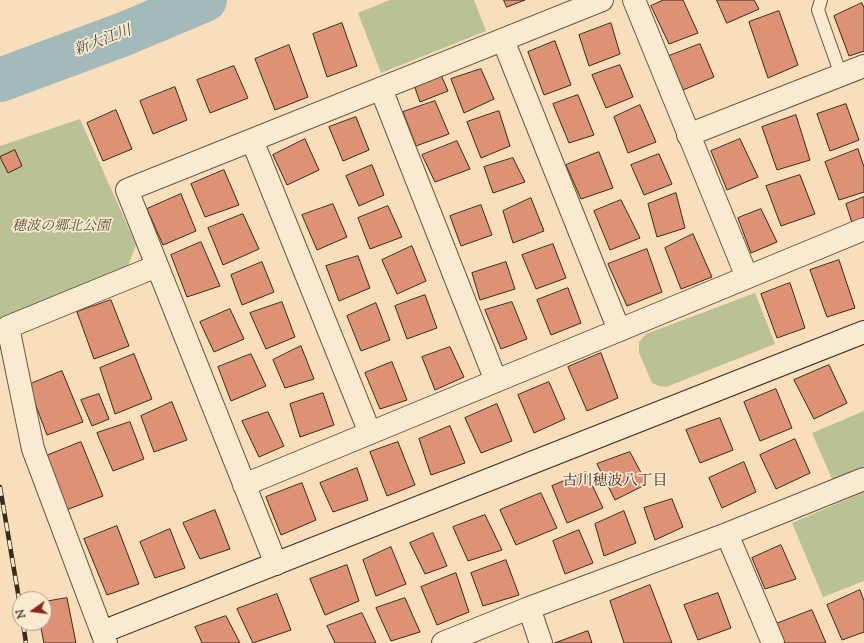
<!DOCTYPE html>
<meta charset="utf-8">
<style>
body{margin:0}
#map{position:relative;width:864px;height:643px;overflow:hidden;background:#f8deba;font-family:"Sorts Mill Goudy",serif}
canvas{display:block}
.north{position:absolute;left:12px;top:591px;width:40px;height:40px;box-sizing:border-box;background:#faead2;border:1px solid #ae9d89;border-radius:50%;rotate:256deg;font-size:11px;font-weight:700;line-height:16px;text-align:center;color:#3c2a1b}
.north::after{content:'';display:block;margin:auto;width:14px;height:18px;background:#8f2418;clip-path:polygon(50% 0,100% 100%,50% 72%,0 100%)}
</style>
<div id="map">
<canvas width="864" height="643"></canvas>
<div class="north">N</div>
</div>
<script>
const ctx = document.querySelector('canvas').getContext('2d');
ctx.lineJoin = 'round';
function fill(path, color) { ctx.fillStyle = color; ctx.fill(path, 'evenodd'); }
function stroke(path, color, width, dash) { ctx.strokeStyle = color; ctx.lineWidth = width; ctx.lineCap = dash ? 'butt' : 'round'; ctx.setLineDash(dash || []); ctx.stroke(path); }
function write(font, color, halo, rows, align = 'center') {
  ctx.font = font + ' "Sorts Mill Goudy","Noto Serif JP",serif'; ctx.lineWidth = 3.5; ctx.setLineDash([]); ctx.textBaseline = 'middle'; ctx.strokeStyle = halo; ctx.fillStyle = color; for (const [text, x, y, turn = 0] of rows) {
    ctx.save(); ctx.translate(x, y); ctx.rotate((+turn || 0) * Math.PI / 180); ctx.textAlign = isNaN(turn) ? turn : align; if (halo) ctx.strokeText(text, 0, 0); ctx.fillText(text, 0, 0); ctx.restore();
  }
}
const green = new Path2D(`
 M 390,0 L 474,0 L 486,31 L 381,73 L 358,13 Z
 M 80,119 L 136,245 L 128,266 L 0,321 L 0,146 Z
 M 755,293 L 775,344 L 666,387 L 659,386 L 652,383 L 639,353 L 639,342 L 646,334 Z
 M 864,411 L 864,468 L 833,481 L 812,433 Z
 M 864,492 L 864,581 L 823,597 L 792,523 Z`);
const river = new Path2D(`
 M 0,80 L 124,34 L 205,0`);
const building = new Path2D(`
 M 504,0 L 525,0 L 507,7 Z
 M 664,0 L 683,0 L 698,33 L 669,44 L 651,6 Z
 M 717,0 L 754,0 L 759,9 L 727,23 Z
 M 862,3 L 864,8 L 864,51 L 849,56 L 834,16 Z
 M 779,11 L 798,65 L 768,78 L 749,22 Z
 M 342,23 L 357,66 L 327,77 L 313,34 Z
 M 611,23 L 620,54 L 589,66 L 579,35 Z
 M 555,41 L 571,85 L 544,95 L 528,52 Z
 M 700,44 L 714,77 L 683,90 L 669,56 Z
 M 289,45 L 308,97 L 275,110 L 255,59 Z
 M 620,65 L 633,97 L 606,108 L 592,75 Z
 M 234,66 L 248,98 L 210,113 L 197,80 Z
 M 481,69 L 494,99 L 464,113 L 451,79 Z
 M 441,75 L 448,91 L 420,102 L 414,85 Z
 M 175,87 L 187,120 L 153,134 L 140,101 Z
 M 578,95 L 594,135 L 569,143 L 553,104 Z
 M 435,101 L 449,134 L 416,146 L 403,112 Z
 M 846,104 L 859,140 L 830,151 L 817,114 Z
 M 640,105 L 656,142 L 628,153 L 614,117 Z
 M 116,110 L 132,149 L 103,161 L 87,123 Z
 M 499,111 L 510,146 L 481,158 L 467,122 Z
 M 796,115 L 810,160 L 777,170 L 762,127 Z
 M 356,117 L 369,150 L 343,161 L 329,127 Z
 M 305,139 L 319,170 L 287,185 L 273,155 Z
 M 740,139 L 758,177 L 727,190 L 711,151 Z
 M 457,141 L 470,169 L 435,182 L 422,155 Z
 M 858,149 L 864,167 L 864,192 L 839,200 L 825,162 Z
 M 15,150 L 22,166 L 8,173 L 0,157 Z
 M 599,152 L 613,188 L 581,199 L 566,165 Z
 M 659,154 L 672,184 L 644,195 L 631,165 Z
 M 513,158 L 525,182 L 493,193 L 484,167 Z
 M 372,165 L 384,195 L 359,206 L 346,176 Z
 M 224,170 L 239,205 L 205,217 L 191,184 Z
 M 800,175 L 815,214 L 781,226 L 766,186 Z
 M 676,193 L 685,228 L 657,237 L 648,204 Z
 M 181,194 L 196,231 L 163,245 L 147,209 Z
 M 864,197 L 864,221 L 853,226 L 846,204 Z
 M 531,198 L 544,231 L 513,243 L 503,211 Z
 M 621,200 L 640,238 L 610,250 L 594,211 Z
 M 333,204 L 347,237 L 317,250 L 302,215 Z
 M 481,205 L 492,235 L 461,246 L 450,216 Z
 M 388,206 L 402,237 L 370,249 L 358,218 Z
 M 761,209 L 777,242 L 751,253 L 738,218 Z
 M 243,214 L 259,249 L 223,265 L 208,228 Z
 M 693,234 L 712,277 L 681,289 L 665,248 Z
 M 201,242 L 220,286 L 187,297 L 171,255 Z
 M 553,244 L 566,278 L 536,289 L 522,255 Z
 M 412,246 L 426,281 L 397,294 L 382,260 Z
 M 647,249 L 662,292 L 627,306 L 608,264 Z
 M 358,256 L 370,288 L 339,301 L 326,266 Z
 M 839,260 L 855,308 L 827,317 L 810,270 Z
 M 262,262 L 274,292 L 242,305 L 231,275 Z
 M 506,262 L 515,289 L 480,300 L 472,273 Z
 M 790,283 L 805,328 L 777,338 L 761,294 Z
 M 568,288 L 581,323 L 551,335 L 537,300 Z
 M 425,295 L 437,328 L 407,339 L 395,306 Z
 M 111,300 L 129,346 L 94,359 L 77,312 Z
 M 282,302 L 295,337 L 266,349 L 250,313 Z
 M 512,302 L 527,339 L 501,349 L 485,310 Z
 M 376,303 L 390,340 L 361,351 L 347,316 Z
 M 230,309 L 244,339 L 214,352 L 200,322 Z
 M 301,346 L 314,379 L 285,388 L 273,360 Z
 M 450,347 L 464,377 L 435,390 L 422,357 Z
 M 601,353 L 618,398 L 587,411 L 568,367 Z
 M 134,354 L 152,399 L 115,414 L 100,368 Z
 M 251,354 L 266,386 L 231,401 L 218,367 Z
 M 392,362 L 407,400 L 380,409 L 365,373 Z
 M 829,365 L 847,403 L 814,419 L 794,380 Z
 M 62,371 L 83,422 L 47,435 L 28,385 Z
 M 549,382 L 565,419 L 534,433 L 518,395 Z
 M 776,389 L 792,428 L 760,441 L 744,402 Z
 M 323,393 L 334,425 L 300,437 L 290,404 Z
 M 99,394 L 109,419 L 92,426 L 81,400 Z
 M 172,402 L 187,440 L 154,452 L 141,416 Z
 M 497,404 L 512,441 L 481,453 L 465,418 Z
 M 268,412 L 284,446 L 259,457 L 242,421 Z
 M 720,418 L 733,450 L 700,463 L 686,430 Z
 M 130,422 L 144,459 L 113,471 L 97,433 Z
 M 450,426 L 465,463 L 431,475 L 419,439 Z
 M 795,439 L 810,473 L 776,489 L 760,455 Z
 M 81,442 L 103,496 L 66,510 L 46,456 Z
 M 398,442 L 415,485 L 387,496 L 370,452 Z
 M 630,452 L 647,484 L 615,500 L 597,464 Z
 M 744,462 L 756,492 L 722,508 L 709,478 Z
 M 357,468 L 368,500 L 333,512 L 320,483 Z
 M 586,472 L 603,508 L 567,523 L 552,486 Z
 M 302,483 L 316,520 L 281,535 L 266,497 Z
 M 541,493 L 557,528 L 516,545 L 500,510 Z
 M 672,499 L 683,527 L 655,540 L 644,508 Z
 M 215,510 L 230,549 L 200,559 L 183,523 Z
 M 624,511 L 636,543 L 604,556 L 595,524 Z
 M 485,515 L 502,550 L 468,561 L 453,527 Z
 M 117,526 L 139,584 L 107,595 L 84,539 Z
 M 170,529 L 185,568 L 155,578 L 140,542 Z
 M 579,530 L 593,563 L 565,574 L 553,541 Z
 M 433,533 L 447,566 L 425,574 L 410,543 Z
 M 781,545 L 796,579 L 765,589 L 752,558 Z
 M 391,547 L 406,584 L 376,596 L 363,560 Z
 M 506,560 L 519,595 L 483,606 L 471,573 Z
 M 347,565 L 359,601 L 325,615 L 310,579 Z
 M 456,573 L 469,612 L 437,625 L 421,587 Z
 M 650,585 L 672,643 L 624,643 L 610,601 Z
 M 860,590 L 864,601 L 864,632 L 842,640 L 827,605 Z
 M 718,593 L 731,628 L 698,640 L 684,605 Z
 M 277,594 L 291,630 L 253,643 L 237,609 Z
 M 67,598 L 76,643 L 44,643 L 40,623 L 44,623 L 44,602 Z
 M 405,598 L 420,632 L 391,641 L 376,608 Z
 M 812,610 L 826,643 L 784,643 L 776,624 Z
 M 362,613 L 376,643 L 335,643 L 327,626 Z
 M 226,616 L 240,643 L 202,643 L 195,627 Z
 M 588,631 L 592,643 L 555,643 Z`);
const lane = new Path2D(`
 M 821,0 L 818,10 L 841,75`);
const street = new Path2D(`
 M 634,0 L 747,277
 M 503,40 L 619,330
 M 381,89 L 496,381
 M 688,135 L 864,66
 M 252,140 L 370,433
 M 244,485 L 864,229
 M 727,534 L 773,643
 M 276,564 L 127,190 L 602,0
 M 529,608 L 541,643
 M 106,643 L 33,449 L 8,327 L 157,266
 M 443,643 L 529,608 L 727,534 L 864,479`);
const secondary = new Path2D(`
 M 102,632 L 864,332`);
const rail = new Path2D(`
 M 0,487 L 20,605
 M 23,623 L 26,643`);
const parkNames = [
 ["穂波の郷北公園",61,228]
];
const waterNames = [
 ["新大江川",103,42,-21]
];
const neighbourhoodNames = [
 ["古川穂波八丁目",615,482]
];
fill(green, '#b8c294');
stroke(river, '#a2bab9', 44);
fill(building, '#dd9276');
stroke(building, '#3c2a1b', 1);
stroke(lane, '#6b5743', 14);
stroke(street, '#6b5743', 24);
stroke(secondary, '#3c2a1b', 24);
stroke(lane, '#faead2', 12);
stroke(street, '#faead2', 22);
stroke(secondary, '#faead2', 22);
stroke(rail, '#3c2a1b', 4.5);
stroke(rail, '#faead2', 3, [9]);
write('italic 14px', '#5b5039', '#faead2', parkNames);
write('italic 15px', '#564e42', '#faead2', waterNames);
write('15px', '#3c2a1b', '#faead2', neighbourhoodNames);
</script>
